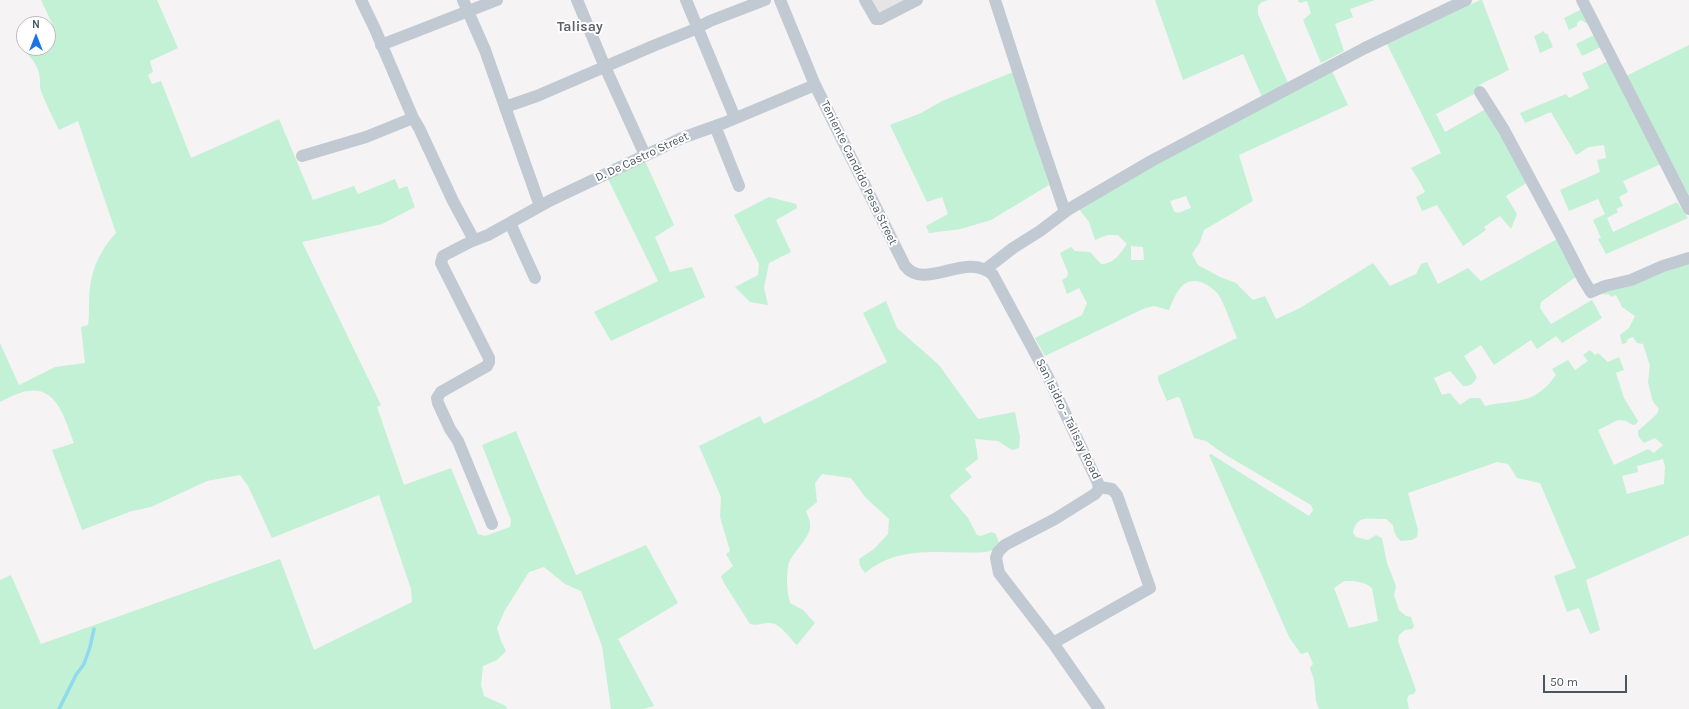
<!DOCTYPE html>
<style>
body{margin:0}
#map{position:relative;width:1689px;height:709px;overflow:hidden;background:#f5f3f3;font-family:Karla,sans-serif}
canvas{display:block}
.north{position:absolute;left:16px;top:16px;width:40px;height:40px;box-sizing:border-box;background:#fff;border:1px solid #b7bbc0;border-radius:50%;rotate:0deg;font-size:11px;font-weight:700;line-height:16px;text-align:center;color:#4a5661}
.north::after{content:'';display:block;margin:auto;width:14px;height:18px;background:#1a73e8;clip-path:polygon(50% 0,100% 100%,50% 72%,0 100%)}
.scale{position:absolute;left:1543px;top:675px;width:84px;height:18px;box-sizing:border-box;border:2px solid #4a5661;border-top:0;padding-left:5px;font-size:12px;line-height:14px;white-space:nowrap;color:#4a5661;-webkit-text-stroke:3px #fff;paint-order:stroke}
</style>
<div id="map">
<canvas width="1689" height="709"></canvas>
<div class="north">N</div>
<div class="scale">50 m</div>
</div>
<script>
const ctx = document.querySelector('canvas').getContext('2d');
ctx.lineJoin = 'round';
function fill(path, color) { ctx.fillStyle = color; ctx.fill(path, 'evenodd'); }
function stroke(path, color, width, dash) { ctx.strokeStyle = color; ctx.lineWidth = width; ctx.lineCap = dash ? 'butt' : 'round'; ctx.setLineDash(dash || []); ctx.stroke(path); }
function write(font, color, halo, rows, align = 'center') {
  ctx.font = font + ' Karla,sans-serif'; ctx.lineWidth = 4; ctx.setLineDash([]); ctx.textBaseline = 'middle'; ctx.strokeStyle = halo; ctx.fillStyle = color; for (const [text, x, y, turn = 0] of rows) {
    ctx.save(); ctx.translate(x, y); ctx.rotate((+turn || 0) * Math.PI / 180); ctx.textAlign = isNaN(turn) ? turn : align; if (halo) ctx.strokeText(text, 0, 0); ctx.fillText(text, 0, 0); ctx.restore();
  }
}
const education = new Path2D(`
 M 868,0 L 911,0 L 879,15 Z`);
const green = new Path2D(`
 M 41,0 L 157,0 L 178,48 L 150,61 L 153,72 L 148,75 L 152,84 L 161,81 L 191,158 L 279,119 L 313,200 L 354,186 L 358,194 L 395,179 L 399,189 L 407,186 L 415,207 L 382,224 L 302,242 L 381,405 L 377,407 L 404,485 L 451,468 L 478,534 L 485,536 L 510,527 L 511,520 L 482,445 L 516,431 L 576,575 L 646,545 L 678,603 L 618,639 L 654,706 L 643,709 L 611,709 L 602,646 L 581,591 L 565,584 L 544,567 L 529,572 L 505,610 L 497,628 L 501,641 L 506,651 L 497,660 L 483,666 L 481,685 L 484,696 L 506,706 L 507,709 L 0,709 L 0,580 L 11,575 L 41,644 L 280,559 L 314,650 L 412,602 L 411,589 L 379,495 L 272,538 L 248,486 L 240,475 L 207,481 L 151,507 L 132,511 L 82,530 L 52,450 L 74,443 C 64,417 56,381 20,393 C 13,395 6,399 0,402 L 0,343 L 19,385 L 55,367 L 85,363 L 81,327 L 88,325 C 90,313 88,300 90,288 C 92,267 102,248 116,233 L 78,121 L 59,130 C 53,118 46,104 41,91 C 39,84 41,77 38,70 C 35,59 25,55 22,44 L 24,43 L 24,48 L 48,48 L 48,33 L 55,30 Z
 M 1155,0 L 1268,0 L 1262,2 L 1258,6 L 1258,14 L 1288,83 L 1262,97 L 1243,54 L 1183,80 Z
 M 1298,0 L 1375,0 L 1350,9 L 1353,17 L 1335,24 L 1344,51 L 1321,63 L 1303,20 L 1311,13 L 1307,1 L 1300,3 Z
 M 1480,0 L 1482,0 L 1509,70 L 1479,85 L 1480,87 L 1476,93 L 1436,114 L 1445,132 L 1486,109 L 1528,182 L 1506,196 L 1517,214 L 1511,229 L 1500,216 L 1484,227 L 1486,230 L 1463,246 L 1437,205 L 1422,211 L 1416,197 L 1425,192 C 1421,183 1416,176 1411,168 L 1441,153 L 1387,44 Z
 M 1582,9 L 1588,24 L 1581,20 L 1577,23 L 1577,26 L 1569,30 L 1564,18 Z
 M 1544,31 L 1545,34 L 1547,33 L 1553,47 L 1540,53 L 1534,36 Z
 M 1594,35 L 1601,47 L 1582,56 L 1576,44 Z
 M 1689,45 L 1689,195 L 1626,76 Z
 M 1608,61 L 1661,164 L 1623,181 L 1628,192 L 1619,197 L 1623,206 L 1616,209 L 1618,212 L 1607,218 L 1613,232 L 1677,202 L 1688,218 L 1606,254 L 1598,239 L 1601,238 L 1593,220 L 1605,214 L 1598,199 L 1569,211 L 1560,190 L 1600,172 L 1597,160 L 1606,158 L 1604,145 L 1589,147 L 1576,155 L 1551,112 L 1525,123 L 1520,113 L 1566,94 L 1569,98 L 1589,88 L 1582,73 L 1593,69 Z
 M 1332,71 L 1348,105 L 1239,155 L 1253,201 L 1204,230 L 1200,242 L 1192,254 L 1198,265 L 1220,277 L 1236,283 L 1253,300 L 1265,296 L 1276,319 L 1300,308 L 1373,263 L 1390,286 L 1416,274 L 1421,264 L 1427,262 L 1438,284 L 1468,268 L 1481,281 L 1557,239 L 1577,276 L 1541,302 L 1540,308 L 1551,324 L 1592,300 L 1602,318 L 1562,343 L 1556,336 L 1537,349 L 1531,340 L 1494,365 L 1481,345 L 1464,356 L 1477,377 C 1473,384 1471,386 1463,386 L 1450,371 L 1434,378 L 1442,395 L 1450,393 L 1460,405 L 1470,398 L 1480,398 L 1485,406 C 1503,401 1525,404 1541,391 C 1547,387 1552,380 1556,375 L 1552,369 L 1568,360 L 1575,370 L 1588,361 L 1583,355 L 1590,350 L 1595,355 L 1598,353 L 1608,362 L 1619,357 L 1624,370 L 1616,373 L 1624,398 L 1638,421 L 1636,424 L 1633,425 L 1626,421 L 1618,420 L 1598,430 L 1614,465 L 1648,449 L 1654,453 L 1663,445 L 1655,438 L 1644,443 C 1640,439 1638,437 1638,431 L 1657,414 L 1659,409 L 1654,403 L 1652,399 L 1648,382 L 1650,366 L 1643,344 L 1637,343 L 1633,337 L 1628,339 L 1626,343 L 1622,344 L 1620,335 L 1629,328 L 1635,316 L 1622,307 L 1616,295 L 1611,297 L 1608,294 L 1604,295 L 1602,291 L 1689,262 L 1689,535 L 1586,580 L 1600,630 L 1590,634 L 1579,608 L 1567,612 L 1554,576 L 1576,568 L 1540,483 L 1517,478 L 1508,464 L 1497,462 L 1408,493 L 1418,530 L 1417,537 L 1412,540 L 1401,541 C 1395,536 1394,532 1393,525 L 1386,519 C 1372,520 1356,513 1353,533 L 1356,537 L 1368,540 L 1376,535 L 1382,538 L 1387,563 L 1396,586 L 1394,595 L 1399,610 L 1406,616 L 1411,617 L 1414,626 L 1412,629 L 1405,630 L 1399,635 L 1398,641 L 1416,690 L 1414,694 L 1409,695 L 1407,699 L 1409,709 L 1319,709 L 1316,701 L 1314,680 L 1310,668 L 1313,664 L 1308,652 L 1301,654 L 1289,637 L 1209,455 L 1211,454 L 1309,516 L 1313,510 L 1311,505 L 1224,454 L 1206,441 L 1194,438 L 1180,398 L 1177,397 L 1167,401 L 1158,380 L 1158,376 L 1237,338 C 1231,324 1226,307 1218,294 C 1215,290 1208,285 1203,283 C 1182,275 1176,294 1169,310 L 1154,306 L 1143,309 L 1045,356 L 1035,338 L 1082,315 L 1087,303 L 1079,288 L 1067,294 L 1062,280 L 1067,277 L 1068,273 L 1060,253 L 1071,247 L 1075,251 L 1090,252 L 1101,264 C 1114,264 1120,254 1127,244 L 1118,235 L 1107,235 L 1095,240 L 1089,222 L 1079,209 L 1130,178 ZM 1186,196 L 1191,208 L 1178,213 L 1174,211 L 1170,201 ZM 1131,246 L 1143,247 L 1144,260 L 1131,260 ZM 1663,459 L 1665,467 L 1664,484 L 1627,494 L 1622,476 L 1638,472 L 1637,466 ZM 1344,581 C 1354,581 1364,581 1372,588 L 1378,621 L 1349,628 L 1334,588 Z
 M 1013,72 L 1049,185 L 991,220 L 961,229 L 929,233 L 926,226 L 948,214 L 942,197 L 927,202 L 890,125 L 921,113 L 942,101 Z
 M 645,161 L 674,225 L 655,237 L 670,272 L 692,267 L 705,297 L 611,341 L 594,312 L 658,281 L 608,179 Z
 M 769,197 L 796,204 L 797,208 L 776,220 L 791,252 L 769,263 L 764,288 L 768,305 L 750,302 L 735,287 L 758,275 L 759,264 L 734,215 Z
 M 886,301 L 897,328 L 939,365 L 978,419 L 1015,412 L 1020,437 L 1019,448 L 1012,450 L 998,441 L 975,439 L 978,459 L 965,469 L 972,477 L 950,495 L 951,498 L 968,518 L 977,535 L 981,536 L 991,532 L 996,534 L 999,543 L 993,550 L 986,552 C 944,555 901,543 865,573 L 860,566 L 859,559 L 874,549 L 888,534 L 889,519 L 866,498 L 851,478 L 822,474 L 815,483 L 817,502 L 806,511 C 807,515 810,519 810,523 C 813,537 791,552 788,566 C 786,579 787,591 790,603 L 803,610 L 815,623 L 797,645 C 789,638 780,622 769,623 C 762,623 757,626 750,624 L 724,583 L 721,576 L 733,566 L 726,554 L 730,551 L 720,517 L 721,497 L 699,446 L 760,416 L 764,424 L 819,397 L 887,362 L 863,313 Z`);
const stream = new Path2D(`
 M 59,709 L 76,675 L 84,664 L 90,647 L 94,629`);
const minor = new Path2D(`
 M 361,0 L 375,29 L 413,118 L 419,128 L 453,201 L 474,240
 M 463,0 L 485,50 L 540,206
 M 577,0 L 605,67 L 645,155
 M 686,0 L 735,118
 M 780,0 L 815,85 L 905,266 C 926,292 966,250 993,275 L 1048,377 L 1098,483 L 1099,489 L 1095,494 L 1055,519 L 1005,545 L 998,552 L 996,558 L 999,573 L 1053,643 L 1099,709
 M 865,0 L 876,19 L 880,19 L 917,0
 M 995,0 L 1036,127 L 1065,212
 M 1582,0 L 1689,209
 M 381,45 L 497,0
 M 1480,92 L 1504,130 L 1562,238 L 1583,279 L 1591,292 L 1605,286 L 1631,280 L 1663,266 L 1689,258
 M 505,107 L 537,96 L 653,46 L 693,30 L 710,21 L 765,0
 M 715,126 L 739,186
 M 302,156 L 366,137 L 413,118
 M 510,223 L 535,278
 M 986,269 L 1013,248 L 1040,231 L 1069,209 L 1153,160 L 1365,48 L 1466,0
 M 492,524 L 458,441 L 450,429 L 438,403 L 437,398 L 441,392 L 487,366 L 489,362 L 489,358 L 441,263 L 443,256 L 470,242 L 488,235 L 551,200 L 682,138 L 724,123 L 815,85
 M 1053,643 L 1150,588 L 1117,495 L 1112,489 L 1099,487`);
const streetNames = [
 ["D. De Castro Street",642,157,-25],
 ["Teniente Candido Pesa Street",859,173,64],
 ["San Isidro - Talisay Road",1068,419,64]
];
const quarterNames = [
 ["Talisay",580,27]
];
fill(education, '#e6e4e5');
fill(green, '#c3f1d5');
stroke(stream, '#90daee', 3.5);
stroke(minor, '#c1cad2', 12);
write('12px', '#4a5661', '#fff', streetNames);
write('bold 14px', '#5f6368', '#fff', quarterNames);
</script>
